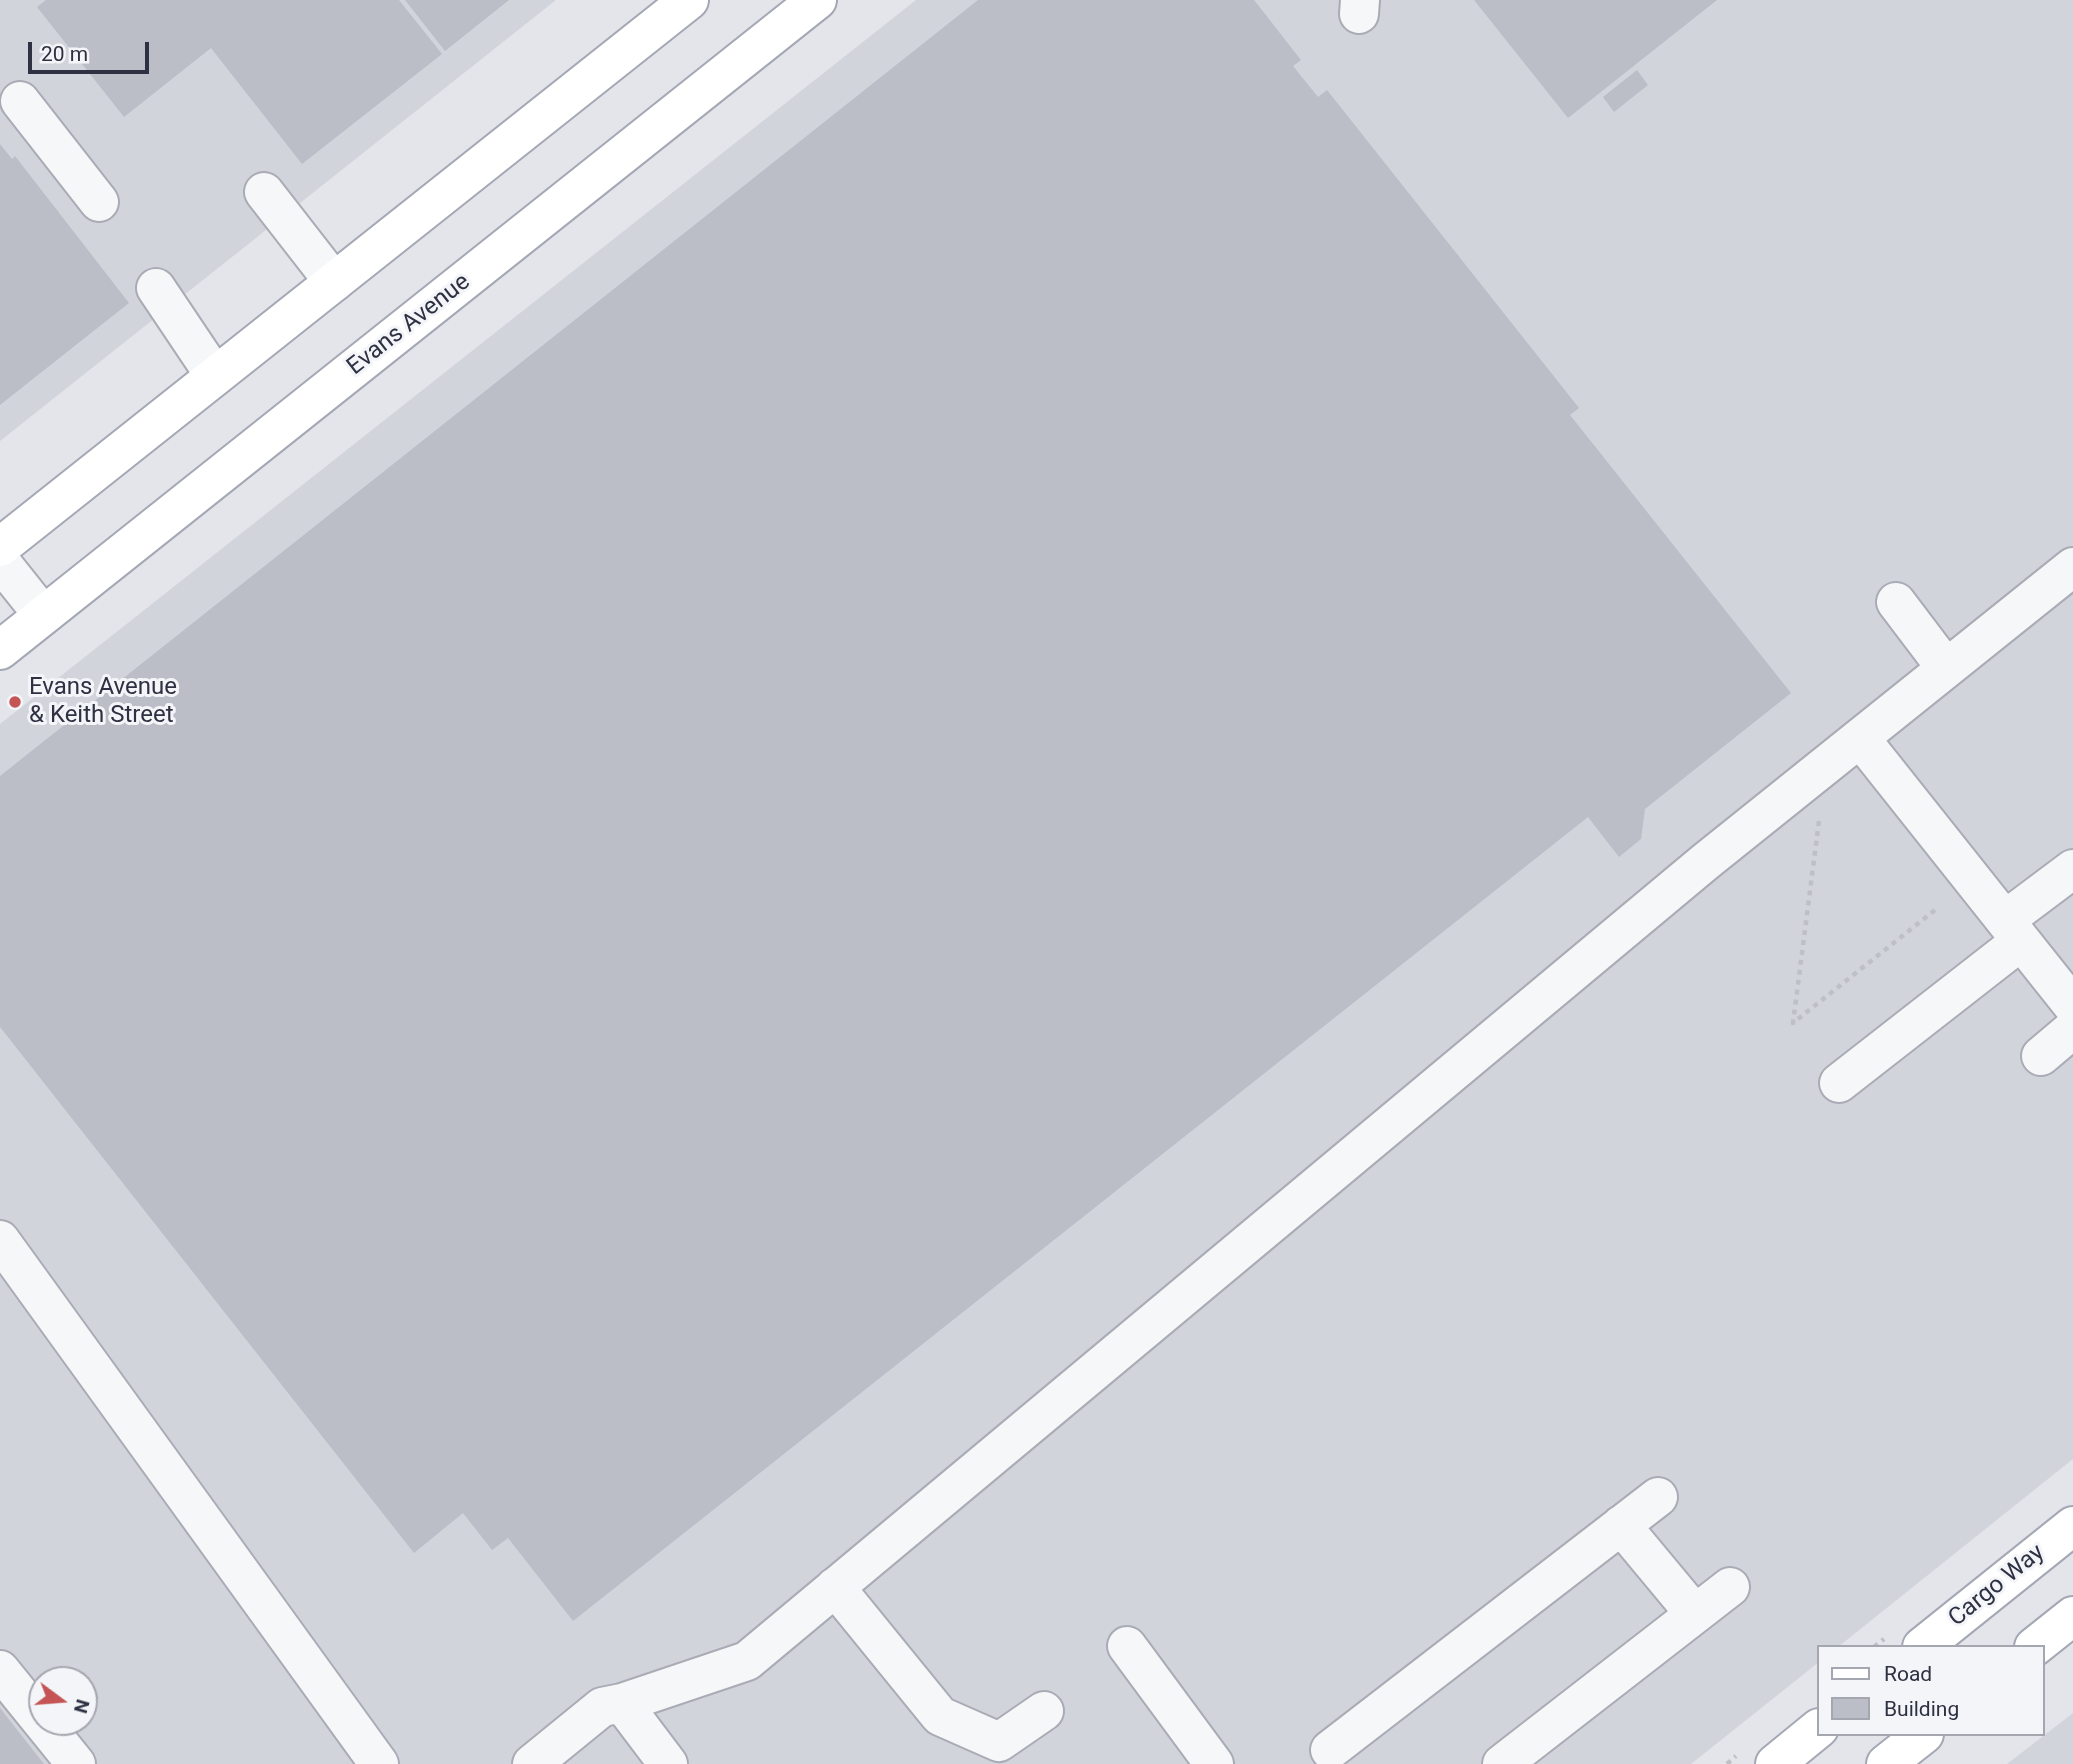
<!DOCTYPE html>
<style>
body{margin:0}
#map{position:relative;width:2073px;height:1764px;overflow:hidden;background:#e4e5eb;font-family:Roboto,sans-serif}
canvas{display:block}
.legend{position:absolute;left:1817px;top:1645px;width:228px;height:91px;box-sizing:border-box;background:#f3f5f8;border:2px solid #a4a7af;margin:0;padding:9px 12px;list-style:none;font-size:21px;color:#2d3142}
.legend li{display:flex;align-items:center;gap:14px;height:35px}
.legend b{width:35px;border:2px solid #a4a7af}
.north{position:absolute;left:28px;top:1666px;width:70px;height:70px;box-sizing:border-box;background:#f3f5f8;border:2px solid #a4a7af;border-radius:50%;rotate:106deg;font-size:19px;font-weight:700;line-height:28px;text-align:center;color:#2d3142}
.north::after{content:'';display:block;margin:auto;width:24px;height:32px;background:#c45554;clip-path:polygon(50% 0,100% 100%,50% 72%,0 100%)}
.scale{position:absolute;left:28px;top:42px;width:121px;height:32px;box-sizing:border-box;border:4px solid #2d3142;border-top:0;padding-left:9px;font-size:21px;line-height:24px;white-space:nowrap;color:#2d3142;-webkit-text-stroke:5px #f3f5f8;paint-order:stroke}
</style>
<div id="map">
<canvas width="2073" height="1764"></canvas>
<ul class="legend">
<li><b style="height:9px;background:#fff"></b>Road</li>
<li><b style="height:19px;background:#bbbec7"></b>Building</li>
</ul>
<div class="north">N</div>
<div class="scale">20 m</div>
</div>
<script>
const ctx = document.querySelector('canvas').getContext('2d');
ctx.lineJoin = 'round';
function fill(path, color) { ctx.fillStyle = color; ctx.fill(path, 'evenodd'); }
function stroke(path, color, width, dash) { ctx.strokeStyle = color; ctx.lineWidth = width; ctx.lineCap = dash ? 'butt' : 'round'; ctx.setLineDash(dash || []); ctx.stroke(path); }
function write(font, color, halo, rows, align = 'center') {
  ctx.font = font + ' Roboto,sans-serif'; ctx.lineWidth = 6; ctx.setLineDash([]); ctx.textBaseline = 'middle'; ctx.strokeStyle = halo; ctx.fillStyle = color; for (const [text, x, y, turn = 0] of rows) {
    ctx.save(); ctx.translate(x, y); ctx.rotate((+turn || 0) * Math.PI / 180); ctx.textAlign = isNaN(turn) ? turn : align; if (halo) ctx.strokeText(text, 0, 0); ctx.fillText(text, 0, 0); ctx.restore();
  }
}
const built = new Path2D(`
 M 0,0 L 556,0 L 0,441 Z
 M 916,0 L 2073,0 L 2073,1459 L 1838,1647 L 1819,1647 L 1819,1662 L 1691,1764 L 0,1764 L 0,724 ZM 42,1680 L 84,1680 L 84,1722 L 42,1722 Z
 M 2073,1713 L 2073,1764 L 2007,1764 Z`);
const building = new Path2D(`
 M 46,0 L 399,0 L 442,54 L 302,164 L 211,48 L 124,117 L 37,7 Z
 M 405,0 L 509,0 L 445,51 Z
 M 978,0 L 1254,0 L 1301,60 L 1293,66 L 1318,97 L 1327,90 L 1579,408 L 1570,415 L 1791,693 L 1645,809 L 1641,839 L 1619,857 L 1588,817 L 573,1621 L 508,1538 L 492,1550 L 463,1513 L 414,1553 L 0,1027 L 0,776 Z
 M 1474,0 L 1717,0 L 1568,118 Z
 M 1637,70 L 1648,85 L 1614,112 L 1603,97 Z
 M 0,144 L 12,159 L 15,156 L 129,303 L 0,405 Z
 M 0,1708 L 44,1764 L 0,1764 Z`);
const path = new Path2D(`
 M 1819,821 L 1793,1023 L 1935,910
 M 1874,1647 L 1884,1639
 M 1727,1764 L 1736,1756`);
const minor = new Path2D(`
 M 1359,14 L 1360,0
 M 20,101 L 99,202
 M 264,192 L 334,282
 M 156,288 L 215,376
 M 0,561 L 43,615
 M 1896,602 L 1946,668
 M 1860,738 L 2073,1006
 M 2005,920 L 2073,869
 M 2041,1056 L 2073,1029
 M 1839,1083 L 2021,941
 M 0,1240 L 379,1764
 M 1621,1525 L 1695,1614
 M 835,1587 L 940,1716 L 999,1742 L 1044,1711
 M 1127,1646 L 1214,1764
 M 0,1670 L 76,1764
 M 622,1703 L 668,1764
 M 1330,1750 L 1658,1497
 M 532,1764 L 602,1707 L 622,1703 L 747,1661 L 1705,862 L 2073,567
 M 1502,1764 L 1730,1587`);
const major = new Path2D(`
 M 0,547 L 689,0
 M 0,650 L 817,0
 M 1922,1647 L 2073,1526
 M 2034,1647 L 2073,1616
 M 1775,1764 L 1819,1728
 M 1886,1764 L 1924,1734`);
const markers = [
 [15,702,7,"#c45554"]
];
const streetNames = [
 ["Evans Avenue",409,325,-38],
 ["Cargo Way",1997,1586,-39]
];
const poiNames = [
 ["Evans Avenue",29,688],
 ["& Keith Street",29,716]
];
fill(built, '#d2d4dc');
fill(building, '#bbbec7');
stroke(minor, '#a9abb5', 42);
stroke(major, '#a4a8b5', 42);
stroke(path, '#bec0c6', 4.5, [5, 5]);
stroke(minor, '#f6f7f9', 38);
stroke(major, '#fff', 38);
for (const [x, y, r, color] of markers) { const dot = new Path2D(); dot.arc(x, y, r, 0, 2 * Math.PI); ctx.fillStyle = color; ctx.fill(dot); stroke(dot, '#f3f5f8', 2.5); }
write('24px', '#2d3142', '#f3f5f8', streetNames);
write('24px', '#2d3142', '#f3f5f8', poiNames, 'left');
</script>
